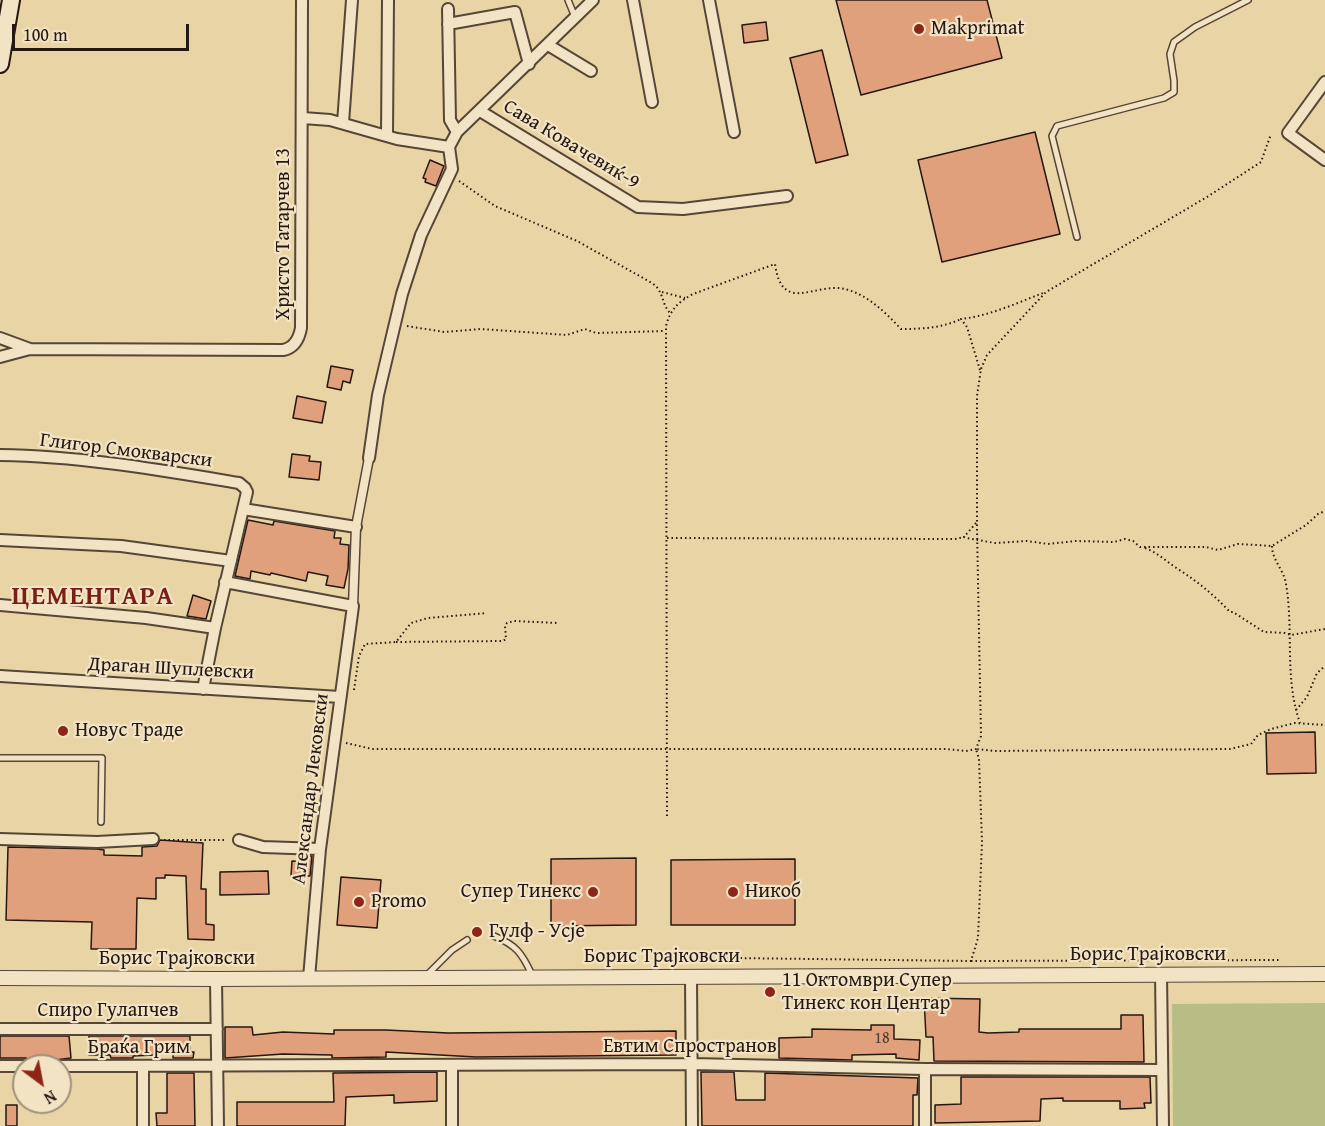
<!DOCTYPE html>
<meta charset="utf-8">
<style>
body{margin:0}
#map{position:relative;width:1325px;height:1126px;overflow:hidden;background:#e9d4a5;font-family:"Gentium Book Plus",serif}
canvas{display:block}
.north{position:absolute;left:12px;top:1054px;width:60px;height:60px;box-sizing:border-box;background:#f1e3c4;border:2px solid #9f917c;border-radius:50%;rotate:148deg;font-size:16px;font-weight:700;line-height:24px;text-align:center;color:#251711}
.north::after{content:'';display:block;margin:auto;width:21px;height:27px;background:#8f2418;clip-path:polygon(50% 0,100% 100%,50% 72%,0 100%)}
.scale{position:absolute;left:12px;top:24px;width:177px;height:27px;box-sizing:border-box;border:3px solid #251711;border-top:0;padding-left:8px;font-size:18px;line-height:21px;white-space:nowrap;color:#251711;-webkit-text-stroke:4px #f1e3c4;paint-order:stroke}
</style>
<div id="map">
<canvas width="1325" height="1126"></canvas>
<div class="north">N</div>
<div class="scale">100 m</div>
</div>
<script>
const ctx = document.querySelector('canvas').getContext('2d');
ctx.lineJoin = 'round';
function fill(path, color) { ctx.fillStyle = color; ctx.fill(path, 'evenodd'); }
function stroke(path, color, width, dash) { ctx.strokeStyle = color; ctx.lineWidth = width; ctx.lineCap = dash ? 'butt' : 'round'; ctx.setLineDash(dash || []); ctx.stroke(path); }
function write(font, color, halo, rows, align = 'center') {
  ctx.font = font + ' "Gentium Book Plus",serif'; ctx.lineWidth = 4.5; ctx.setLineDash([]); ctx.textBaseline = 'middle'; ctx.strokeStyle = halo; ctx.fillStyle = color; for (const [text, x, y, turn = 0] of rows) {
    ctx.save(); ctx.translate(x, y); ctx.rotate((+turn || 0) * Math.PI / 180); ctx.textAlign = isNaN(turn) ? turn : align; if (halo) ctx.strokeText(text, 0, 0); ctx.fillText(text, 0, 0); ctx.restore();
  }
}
const green = new Path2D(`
 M 1325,1003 L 1325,1126 L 1173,1126 L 1172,1004 Z`);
const building = new Path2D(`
 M 836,0 L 987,0 L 1002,58 L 861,95 Z
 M 766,22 L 768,40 L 744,43 L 742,25 Z
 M 822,50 L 848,155 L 816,163 L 790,58 Z
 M 1035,132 L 1060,234 L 942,262 L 918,160 Z
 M 430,160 L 444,166 L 436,186 L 425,182 L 426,179 L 423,178 Z
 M 331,366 L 353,370 L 350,383 L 343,381 L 341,390 L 327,387 Z
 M 297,396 L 326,402 L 322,423 L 293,418 Z
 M 292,454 L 310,456 L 309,461 L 321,462 L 319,480 L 289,477 Z
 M 248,520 L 273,525 L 274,521 L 335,531 L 334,538 L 341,538 L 340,544 L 349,545 L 348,569 L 344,588 L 326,585 L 328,576 L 308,572 L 306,581 L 271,573 L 270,575 L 251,571 L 250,579 L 235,576 Z
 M 193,595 L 211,601 L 206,619 L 187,616 Z
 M 1315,732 L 1316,773 L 1267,774 L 1266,733 Z
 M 160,840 L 203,843 L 201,889 L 206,889 L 206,924 L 214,925 L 214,940 L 188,939 L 186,876 L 165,875 L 165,878 L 156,878 L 156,899 L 137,898 L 136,949 L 91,949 L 92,922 L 6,920 L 8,847 L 97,849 L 104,850 L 104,855 L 142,856 L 142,847 L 157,846 Z
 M 306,856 L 312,856 L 310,876 L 291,876 L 292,861 L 305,862 Z
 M 636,858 L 636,925 L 551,926 L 551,859 Z
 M 795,859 L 795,925 L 671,925 L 671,860 Z
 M 268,871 L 269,894 L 220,895 L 220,872 Z
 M 341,877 L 381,880 L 377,928 L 337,925 Z
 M 924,998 L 980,999 L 979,1032 L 988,1033 L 1019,1032 L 1019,1029 L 1121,1029 L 1121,1015 L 1143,1015 L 1144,1062 L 934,1061 L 933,1037 L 926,1037 Z
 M 871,1025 L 894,1025 L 894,1039 L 920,1040 L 919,1060 L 896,1058 L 896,1054 L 852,1055 L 852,1060 L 779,1058 L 779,1038 L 812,1037 L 812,1029 L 871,1030 Z
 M 225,1027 L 252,1027 L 253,1035 L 283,1032 L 334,1034 L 334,1030 L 386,1030 L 448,1033 L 676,1031 L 676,1055 L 476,1057 L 386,1052 L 386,1057 L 332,1058 L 332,1055 L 283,1054 L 225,1058 Z
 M 0,1036 L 69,1036 L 71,1058 L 31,1063 L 26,1058 L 0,1058 Z
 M 89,1036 L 190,1036 L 190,1052 L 194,1052 L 193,1058 L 173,1058 L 173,1049 L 154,1049 L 154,1055 L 133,1056 L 133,1058 L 111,1058 L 110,1055 L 89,1055 Z
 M 437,1072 L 437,1101 L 394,1103 L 394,1095 L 346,1097 L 345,1126 L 237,1126 L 237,1102 L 334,1102 L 333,1073 Z
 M 701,1072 L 734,1072 L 736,1100 L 765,1100 L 765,1073 L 918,1078 L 917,1095 L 913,1095 L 913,1126 L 702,1126 Z
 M 167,1073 L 194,1073 L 195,1126 L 157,1126 L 156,1113 L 167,1113 Z
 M 961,1077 L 1150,1077 L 1151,1103 L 1144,1103 L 1145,1108 L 1120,1109 L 1120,1101 L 1063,1101 L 1063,1098 L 1041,1099 L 1040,1121 L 935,1123 L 935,1105 L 961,1104 Z
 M 6,1105 L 17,1105 L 17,1126 L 6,1126 Z`);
const path = new Path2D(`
 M 459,181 L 495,206 L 577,241 L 652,283 C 664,291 661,303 670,313
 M 662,292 L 685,298
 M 407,326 L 444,332 L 481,329 L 567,335 L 585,329 L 596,333 L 665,331
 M 980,370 L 967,327 L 961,319 C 989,316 1017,303 1043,293
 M 976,523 L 964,537 L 966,538 L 995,543 L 1027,541 L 1048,544 L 1076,541 L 1114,542 L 1125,539 L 1133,541 L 1140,547 L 1206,547 L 1218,550 L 1238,544 L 1272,546 L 1306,525 L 1318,514 L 1325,511
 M 667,538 L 955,539 L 964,537
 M 1272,546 C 1272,560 1284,570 1286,584 C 1294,631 1284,678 1300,723
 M 1145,548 C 1158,553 1167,562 1178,569 C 1198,582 1213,594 1230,612 L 1233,612 L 1264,632 L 1285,633 L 1291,635 L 1325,629
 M 396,642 L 503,641 L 506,639 L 505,626 L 507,623 L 514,621 L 558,623
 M 354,690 L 359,656 L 365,644 L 396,642 L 411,623 L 428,618 L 487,613
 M 1296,710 L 1307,697 L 1317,673 L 1325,666
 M 346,743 L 372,749 L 946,749 L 966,751 L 976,749 L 981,736 L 977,529 L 977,396 L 981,369 L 987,355 L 1046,292 L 1207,197 L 1261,162 L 1271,134
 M 667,816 L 666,326 C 670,310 678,302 693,294 L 775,264 C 782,315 815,282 845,289 C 868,295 885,312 901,329 C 922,329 942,328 961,319
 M 164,840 L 227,840
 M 691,961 L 732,958 L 971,961 L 978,938 L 982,842 L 979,759 L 976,749 L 995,751 L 1230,749 L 1251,744 L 1258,735 L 1271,729 L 1295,723 L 1325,725
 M 971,961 L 1280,960`);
const service = new Path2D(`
 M 568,0 L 575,17
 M 1077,237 L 1052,136 L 1057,126 L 1164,98 L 1174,92 L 1174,81 L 1170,54 L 1174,42 L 1195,27 L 1248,0
 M 0,758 L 102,758 L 101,822
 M 494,936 C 516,945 522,953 532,975
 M 426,976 L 452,950 L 467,940`);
const pedestrian = new Path2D(`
 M 353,606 L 356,527 L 369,458`);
const minor = new Path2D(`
 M 633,0 L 652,102
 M 709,0 L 734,132
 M 448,9 L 450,120 L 457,132
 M 448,24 L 515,12 L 529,64
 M 548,45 L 591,71
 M 1325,82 L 1288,133 L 1325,160
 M 480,111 L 638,207 L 683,209 L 787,196
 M 303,118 L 330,120 L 397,139 L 449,147
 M 343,123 L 352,0
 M 387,136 L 388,0
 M 0,338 L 30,349
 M 0,357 L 30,349 L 283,350 C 294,348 299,339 301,328 L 302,0
 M 0,455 C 80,456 160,470 239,483 L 245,488 L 247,492 L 215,628 L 203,689
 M 369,458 L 378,395 L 402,294 L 421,235 L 452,169 L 449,147 L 457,132 L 593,0
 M 243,509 L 356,527
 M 0,540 L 121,546 L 231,561
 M 225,582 L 353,606 L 320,849 L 309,978
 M 0,605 L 146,618 L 215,628
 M 0,676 L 340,697
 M 0,839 L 97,842 L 153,839
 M 239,840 L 263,847 L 320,849
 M 1161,974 L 1163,1126
 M 691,976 L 692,1126
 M 216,979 L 218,1126
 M 0,1029 L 217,1029
 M 0,1066 L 24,1066
 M 60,1066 L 692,1064 L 925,1069 L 1162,1070
 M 143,1066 L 143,1126
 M 452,1126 L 452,1065
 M 925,1126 L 925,1069`);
const tertiary = new Path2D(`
 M 0,978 L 216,979 L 1325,974`);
const secondary = new Path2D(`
 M 0,64 L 11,0`);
const markers = [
 [919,29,6,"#8f2418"],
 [63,731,6,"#8f2418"],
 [593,892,6,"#8f2418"],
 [733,892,6,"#8f2418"],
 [359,902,6,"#8f2418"],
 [477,932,6,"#8f2418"],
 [770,992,6,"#8f2418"]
];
const numberNames = [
 ["18",882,1039]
];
const poiNames = [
 ["Makprimat",931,29],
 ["Новус Траде",75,731],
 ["Супер Тинекс",581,892,"right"],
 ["Никоб",745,892],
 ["Promo",371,902],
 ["Гулф - Усје",489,932],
 ["11 Октомври Супер",782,981],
 ["Тинекс кон Центар",782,1004]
];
const streetNames = [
 ["Сава Ковачевиќ-9",571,145,31],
 ["Христо Татарчев 13",284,234,-90],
 ["Глигор Смокварски",126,451,7],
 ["Драган Шуплевски",171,669,3],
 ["Александар Лековски",311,789,-83],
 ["Борис Трајковски",1148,955],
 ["Борис Трајковски",662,957],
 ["Борис Трајковски",177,959],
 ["Спиро Гулапчев",108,1011],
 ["Евтим Спространов",690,1047],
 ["Браќа Грим",139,1048]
];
const districtNames = [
 ["ЦЕМЕНТАРА",93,597]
];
fill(green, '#b8bc85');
fill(building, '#e0a07c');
stroke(building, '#251711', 1.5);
stroke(service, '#564636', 8);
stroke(pedestrian, '#564636', 11);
stroke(minor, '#564636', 14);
stroke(tertiary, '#564636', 16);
stroke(secondary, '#251711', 20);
stroke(path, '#251711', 2, [1.5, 3]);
stroke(service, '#f1e3c4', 5);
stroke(pedestrian, '#f1e3c4', 8);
stroke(minor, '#f1e3c4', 10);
stroke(tertiary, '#f1e3c4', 14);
stroke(secondary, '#f1e3c4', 16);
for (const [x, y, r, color] of markers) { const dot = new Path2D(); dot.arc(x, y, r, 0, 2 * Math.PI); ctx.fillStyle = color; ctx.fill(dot); stroke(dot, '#f1e3c4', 2); }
write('16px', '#54392c', null, numberNames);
write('20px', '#251711', '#f1e3c4', poiNames, 'left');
write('20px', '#251711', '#f1e3c4', streetNames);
ctx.letterSpacing = '1.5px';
write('bold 26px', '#7a1f14', '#f1e3c4', districtNames);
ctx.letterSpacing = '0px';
</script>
